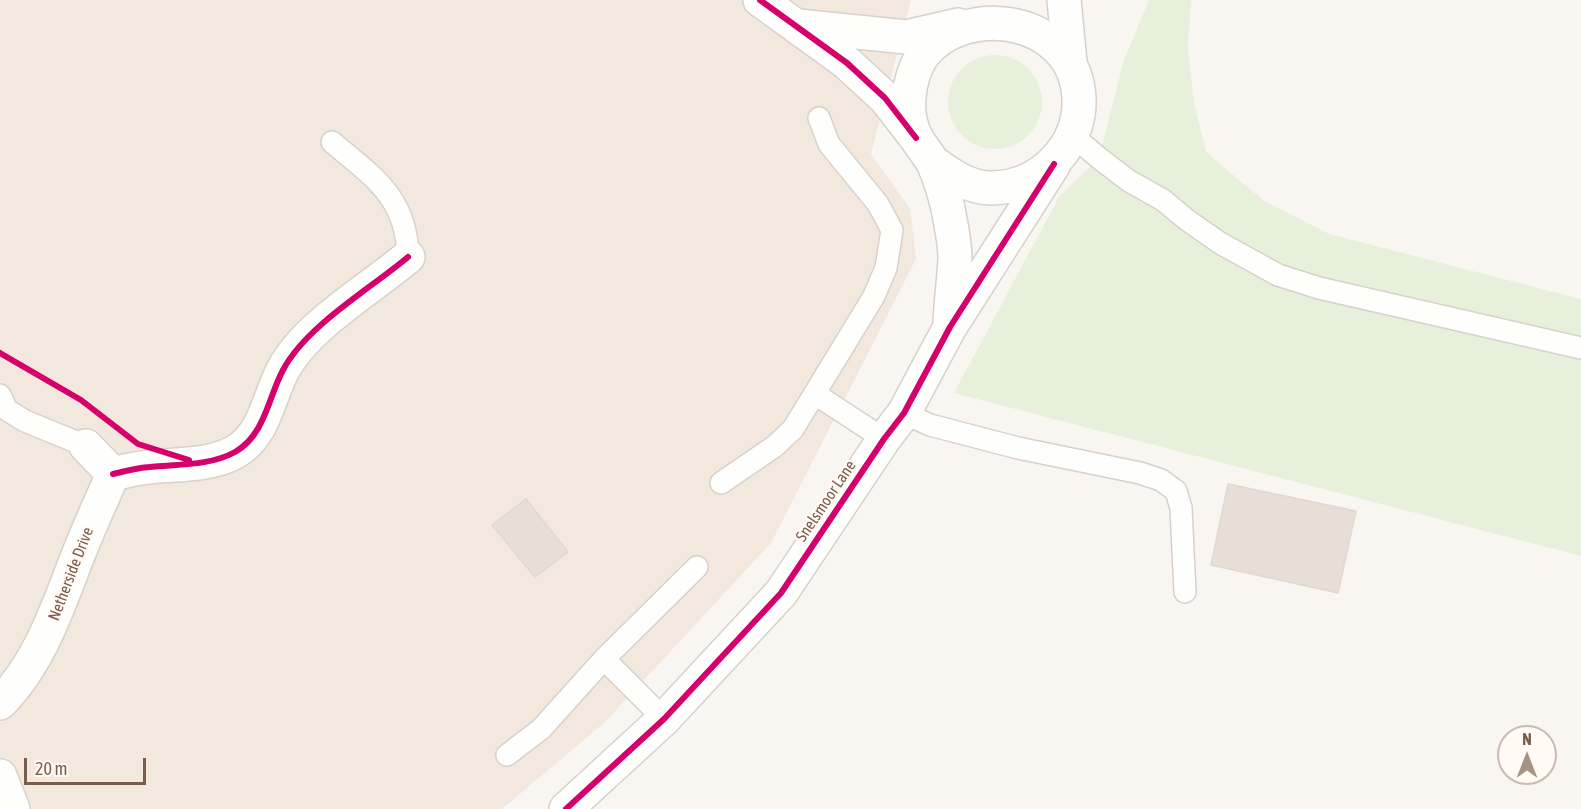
<!DOCTYPE html>
<style>
body{margin:0}
#map{position:relative;width:1581px;height:809px;overflow:hidden;background:#f9f5f0;font-family:"Asap Condensed",sans-serif}
canvas{display:block}
.north{position:absolute;left:1497px;top:725px;width:60px;height:60px;box-sizing:border-box;background:#fffaf3;border:2px solid #cabbb1;border-radius:50%;rotate:0deg;font-size:16px;font-weight:700;line-height:24px;text-align:center;color:#7a5c4d}
.north::after{content:'';display:block;margin:auto;width:21px;height:27px;background:#a69286;clip-path:polygon(50% 0,100% 100%,50% 72%,0 100%)}
.scale{position:absolute;left:24px;top:758px;width:122px;height:27px;box-sizing:border-box;border:3px solid #7a5c4d;border-top:0;padding-left:8px;font-size:18px;line-height:21px;white-space:nowrap;color:#7a5c4d;-webkit-text-stroke:4px #fffaf3;paint-order:stroke}
</style>
<div id="map">
<canvas width="1581" height="809"></canvas>
<div class="north">N</div>
<div class="scale">20 m</div>
</div>
<script>
const ctx = document.querySelector('canvas').getContext('2d');
ctx.lineJoin = 'round';
function fill(path, color) { ctx.fillStyle = color; ctx.fill(path, 'evenodd'); }
function stroke(path, color, width, dash) { ctx.strokeStyle = color; ctx.lineWidth = width; ctx.lineCap = dash ? 'butt' : 'round'; ctx.setLineDash(dash || []); ctx.stroke(path); }
function write(font, color, halo, rows, align = 'center') {
  ctx.font = font + ' "Asap Condensed",sans-serif'; ctx.lineWidth = 5; ctx.setLineDash([]); ctx.textBaseline = 'middle'; ctx.strokeStyle = halo; ctx.fillStyle = color; for (const [text, x, y, turn = 0] of rows) {
    ctx.save(); ctx.translate(x, y); ctx.rotate((+turn || 0) * Math.PI / 180); ctx.textAlign = isNaN(turn) ? turn : align; if (halo) ctx.strokeText(text, 0, 0); ctx.fillText(text, 0, 0); ctx.restore();
  }
}
const residential = new Path2D(`
 M 0,0 L 911,0 L 871,154 L 910,209 L 916,259 L 771,543 L 605,722 L 502,809 L 0,809 Z`);
const green = new Path2D(`
 M 1149,0 L 1191,0 L 1188,48 L 1194,104 L 1206,152 L 1264,201 L 1329,234 L 1581,299 L 1581,556 L 954,393 L 1059,197 L 1099,158 L 1124,60 Z
 M948 102a47 47 0 1 1 94 0a47 47 0 1 1-94 0Z`);
const building = new Path2D(`
 M 1228,484 L 1356,511 L 1338,593 L 1211,565 Z
 M 526,499 L 568,552 L 535,577 L 492,525 Z`);
const service = new Path2D(`
 M 1073,136 L 1099,158 L 1129,181 L 1163,200 L 1187,220 L 1220,243 L 1278,275 L 1319,288 L 1581,348
 M 332,142 C 373,177 407,197 408,257
 M 815,394 L 884,439
 M 0,395 L 7,410 L 25,421 L 86,446
 M 904,413 L 930,425 L 1018,448 L 1140,473 L 1161,480 L 1176,491 L 1181,508 L 1185,592
 M 721,483 L 775,446 L 793,429 L 874,296 L 886,268 L 892,230 L 878,204 L 829,144 L 819,118
 M 604,659 L 664,719
 M 507,755 L 541,729 L 604,659 L 697,567`);
const minor = new Path2D(`
 M 760,0 L 847,63 L 885,98 L 916,138
 M 798,26 L 906,37 L 958,25
 M 113,474 C 125,471 137,468 149,467 C 177,464 210,466 235,452 C 265,435 268,398 283,370 C 306,326 370,289 408,257
 M 0,703 C 36,667 54,618 72,571 C 84,538 99,506 113,474 L 86,446
 M 0,776 L 13,809`);
const tertiary = new Path2D(`
 M 1064,0 L 1070,62
 M 934,163 C 951,175 969,188 991,188 C 1040,188 1081,147 1079,98 C 1075,17 965,0 922,56 C 908,79 903,114 917,139 C 922,148 930,156 934,165 C 940,179 945,195 948,209 C 951,224 955,243 955,258 C 954,280 951,301 950,322
 M 566,809 L 664,719 L 781,593 L 884,439 L 904,413 L 950,327 L 1054,164`);
const cycleway = new Path2D(`
 M 760,0 L 847,63 L 885,98 L 916,138
 M 0,353 L 81,400 L 138,444 L 189,460
 M 113,474 C 125,471 137,468 149,467 C 177,464 210,466 235,452 C 265,435 268,398 283,370 C 306,326 370,289 408,257
 M 566,809 L 664,719 L 781,593 L 884,439 L 904,413 L 950,327 L 1054,164`);
const streetNames = [
 ["Snelsmoor Lane",826,501,-56],
 ["Netherside Drive",71,574,-69]
];
fill(residential, '#f2e8de');
fill(green, '#e7f0db');
fill(building, '#e6ded7');
stroke(building, '#e2d8d2', 1.5);
stroke(service, '#d7d1cb', 24);
stroke(minor, '#d7d1cb', 36);
stroke(tertiary, '#d7d1cb', 36);
stroke(service, '#fefefd', 21);
stroke(minor, '#fefefd', 33);
stroke(tertiary, '#fefefd', 33);
stroke(cycleway, '#d6006c', 6);
write('16px', '#7a5c4d', '#fffaf3', streetNames);
</script>
